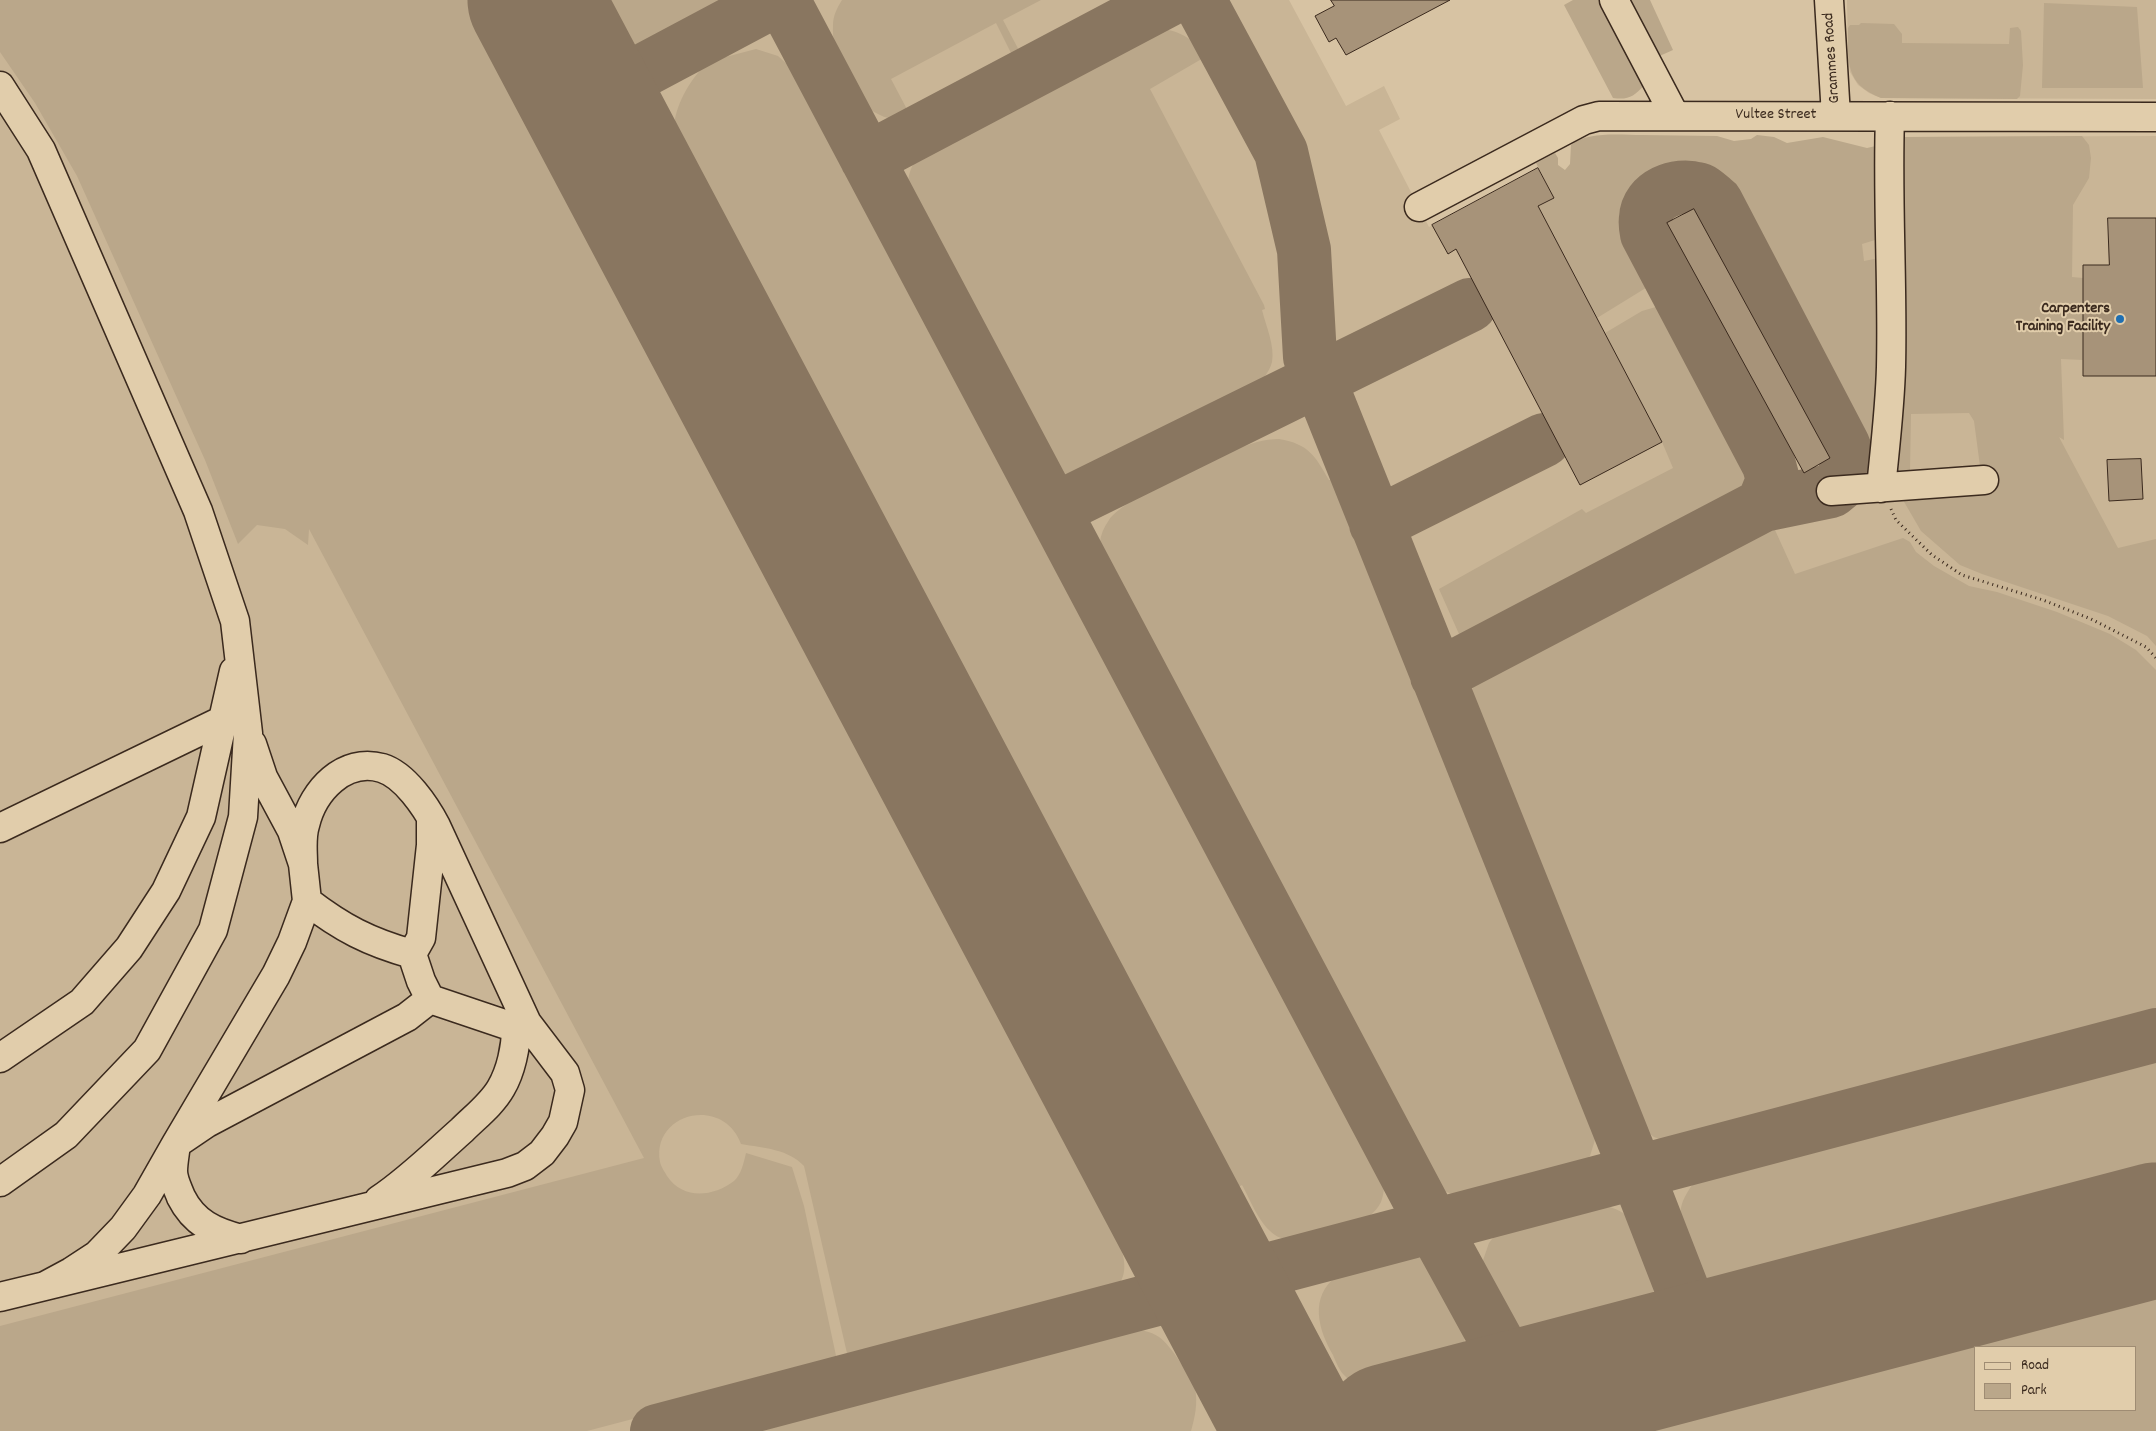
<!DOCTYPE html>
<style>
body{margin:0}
#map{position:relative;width:2156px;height:1431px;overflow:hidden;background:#d7c3a3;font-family:Dekko,sans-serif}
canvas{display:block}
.legend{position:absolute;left:1974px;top:1346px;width:162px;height:65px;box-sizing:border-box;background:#e1cdab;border:1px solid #9f8c73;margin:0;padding:6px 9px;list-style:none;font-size:15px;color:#3b2a1e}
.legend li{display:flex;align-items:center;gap:10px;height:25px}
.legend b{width:25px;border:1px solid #9f8c73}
</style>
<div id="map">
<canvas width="2156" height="1431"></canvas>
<ul class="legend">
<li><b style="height:6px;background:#e1cdab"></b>Road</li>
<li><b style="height:14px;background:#baa78a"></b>Park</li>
</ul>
</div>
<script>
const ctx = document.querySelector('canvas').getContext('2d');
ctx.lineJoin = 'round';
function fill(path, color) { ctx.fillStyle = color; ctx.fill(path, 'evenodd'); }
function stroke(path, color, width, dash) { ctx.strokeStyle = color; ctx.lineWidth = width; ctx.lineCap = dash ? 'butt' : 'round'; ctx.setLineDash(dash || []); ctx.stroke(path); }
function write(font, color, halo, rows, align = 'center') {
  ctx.font = font + ' Dekko,sans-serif'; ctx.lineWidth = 4; ctx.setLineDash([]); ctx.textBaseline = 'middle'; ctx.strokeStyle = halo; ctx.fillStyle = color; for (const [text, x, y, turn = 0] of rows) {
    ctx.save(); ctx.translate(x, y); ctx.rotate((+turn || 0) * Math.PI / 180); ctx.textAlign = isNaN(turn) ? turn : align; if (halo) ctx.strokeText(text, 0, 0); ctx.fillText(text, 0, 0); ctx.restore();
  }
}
const built = new Path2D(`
 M 0,0 L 1289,0 L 1346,106 L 1384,86 L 1400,119 L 1379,130 L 1429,227 L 1538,168 L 1554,198 L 1633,160 L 1904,177 L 1907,137 L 2156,136 L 2156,1431 L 0,1431 ZM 1975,1347 L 2135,1347 L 2135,1410 L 1975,1410 Z
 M 1847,0 L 2156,0 L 2156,99 L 1881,98 L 1869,93 L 1858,85 L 1850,72 L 1848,60 Z`);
const green = new Path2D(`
 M 0,0 L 494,0 L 1150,1233 L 1121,1248 C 1128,1270 1125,1286 1103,1296 L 849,1362 L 804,1166 C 788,1149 764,1148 741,1144 C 723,1095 651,1113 660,1162 C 661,1167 665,1172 667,1176 C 683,1200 713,1197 734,1181 C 741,1175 744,1162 746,1153 L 792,1167 L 804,1206 L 838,1365 L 587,1431 L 0,1431 L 0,1326 L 644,1158 L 309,529 L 308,545 L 285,529 L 257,525 L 238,544 L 205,460 L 77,176 L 35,103 L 0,52 Z
 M 572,0 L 730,0 C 720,14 642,58 624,61 C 618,62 611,60 605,60 Z
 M 842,0 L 1041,0 L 1003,20 L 1023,58 L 1016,63 L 996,23 L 891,79 L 910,115 C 900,120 890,120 880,115 C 851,103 831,56 833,25 C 833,16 837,8 842,0 Z
 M 1573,0 L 1603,0 L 1644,85 C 1634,97 1628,100 1613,98 L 1564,5 Z
 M 1624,0 L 1650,0 L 1673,50 L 1655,58 Z
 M 2044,3 L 2137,7 L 2143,88 L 2042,88 Z
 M 1861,23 L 1894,24 L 1902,34 L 1902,43 L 2009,44 L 2010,28 L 2018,27 L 2021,31 L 2023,65 L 2020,96 L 2017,99 L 1881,98 C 1845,84 1848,62 1848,28 L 1850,25 L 1859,25 Z
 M 1155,28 C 1178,30 1193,37 1205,57 L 1150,89 L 1264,305 L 1265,309 L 1262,310 C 1266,326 1275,346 1272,362 C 1262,404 1141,458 1104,477 C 1081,481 1065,478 1046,463 L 913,211 C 902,180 909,160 935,141 L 1142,32 Z
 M 756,49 L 778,56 L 788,65 L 819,104 L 1375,1151 C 1382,1167 1388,1184 1381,1202 C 1369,1229 1300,1252 1275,1235 C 1259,1224 1251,1201 1242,1185 L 1212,1201 L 682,204 C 667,145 665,102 713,57 L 714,60 Z
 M 1641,135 L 1717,136 L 1734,141 L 1751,139 L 1757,135 L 1774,137 L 1787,143 L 1823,137 L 1867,148 L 1880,145 L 1885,237 L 1862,244 L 1864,261 L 1884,257 L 1886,362 L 1871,455 L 1861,458 L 1721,193 C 1688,154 1658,184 1622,203 L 1664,284 L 1649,286 L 1597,318 L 1538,206 L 1554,198 L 1536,163 L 1555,153 L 1558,158 L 1558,165 L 1565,170 L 1570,164 L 1571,145 C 1587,131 1621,135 1641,135 Z
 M 2082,136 L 2089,145 L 2091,158 L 2089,178 L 2073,205 L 2072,277 L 2083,278 L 2083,360 L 2061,359 L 2064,440 L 2059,437 L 2118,548 L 2156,539 L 2156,646 L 2147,636 L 2108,616 L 1982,574 L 1960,565 L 1921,531 L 1903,500 L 1988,490 L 1995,469 L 1980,466 L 1974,421 L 1969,413 L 1911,414 L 1910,471 L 1892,476 L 1896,146 L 1903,137 L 1907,137 Z
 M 1673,302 L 1754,452 C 1756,479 1754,487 1735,507 L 1486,638 C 1474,642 1468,643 1459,634 L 1439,589 L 1582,509 L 1586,513 L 1673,468 L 1662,442 L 1605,333 L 1642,311 Z
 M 1279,439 C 1309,444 1315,456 1329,480 L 1335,479 L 1403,657 L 1405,660 L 1409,659 L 1599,1127 L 1590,1156 L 1574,1170 L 1483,1195 L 1482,1194 C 1450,1200 1435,1190 1418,1163 L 1102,567 C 1098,550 1098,535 1109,520 C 1124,497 1227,451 1257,442 C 1264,440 1272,439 1279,439 Z
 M 1770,519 L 1795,574 L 1903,538 L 1910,542 L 1916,552 L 1934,566 L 1969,586 L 1997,592 L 2057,612 L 2110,634 L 2136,650 L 2156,670 L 2156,1018 L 1676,1145 L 1654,1137 L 1636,1123 L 1467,706 L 1476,678 L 1486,669 Z
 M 2156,1056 L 2156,1191 L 1747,1299 C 1737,1298 1723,1297 1713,1291 C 1702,1283 1695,1267 1690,1255 C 1682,1234 1674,1214 1687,1193 C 1693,1183 1696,1179 1706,1175 Z
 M 1593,1203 C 1622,1208 1635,1217 1646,1245 C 1656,1273 1661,1287 1643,1313 C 1639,1319 1634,1327 1627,1329 C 1615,1335 1600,1336 1587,1340 C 1558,1347 1536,1356 1511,1334 L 1482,1281 L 1481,1266 L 1489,1243 L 1499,1230 L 1507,1226 Z
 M 1402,1253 C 1413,1255 1423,1257 1432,1264 C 1445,1272 1457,1304 1465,1318 L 1466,1326 L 1464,1345 L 1454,1372 L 1448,1377 L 1376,1396 C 1365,1390 1353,1385 1344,1375 C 1339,1370 1336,1362 1333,1355 C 1318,1329 1309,1297 1337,1276 C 1355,1263 1381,1259 1402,1253 Z
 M 2156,1262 L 2156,1431 L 1583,1431 C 1590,1414 1605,1408 1622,1403 ZM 2135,1347 L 2135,1410 L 1975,1410 L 1975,1347 Z
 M 1129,1327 C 1140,1330 1150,1331 1159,1337 C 1169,1343 1191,1377 1195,1388 C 1198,1403 1195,1417 1191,1431 L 733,1431 Z`);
const taxiway = new Path2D(`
 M 783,0 L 1434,1227 L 1546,1431
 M 1199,0 L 1281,152 L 1304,250 L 1310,357 L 1637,1173 L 1705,1348
 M 588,100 L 776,0
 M 867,159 L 1168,0
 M 1054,510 L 1470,305
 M 1376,524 L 1544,440
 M 1437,676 L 1763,505 L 1831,491 L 1842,482 L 1849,460 L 1843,445 L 1716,202 C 1710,198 1704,190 1697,189 C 1677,183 1647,194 1646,218 C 1645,223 1646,229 1647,234 L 1769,465 L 1773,480 L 1763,505
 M 657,1431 L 2156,1035`);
const runway = new Path2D(`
 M 535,0 L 1293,1431
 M 1389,1431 L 2156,1230`);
const building = new Path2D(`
 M 1331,0 L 1450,0 L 1346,55 L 1336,38 L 1329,42 L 1315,16 L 1334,6 Z
 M 1538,168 L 1554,198 L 1538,206 L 1662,442 L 1580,485 L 1456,249 L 1448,254 L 1432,225 Z
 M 1694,209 L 1830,458 L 1804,473 L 1667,223 Z
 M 2108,218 L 2156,218 L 2156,376 L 2083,376 L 2083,265 L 2109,265 Z
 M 2141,459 L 2143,499 L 2109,501 L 2107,460 Z`);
const path = new Path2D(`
 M 1891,509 L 1896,520 L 1932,555 L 1962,575 L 2043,600 L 2091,619 L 2146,647 L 2156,658`);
const minor = new Path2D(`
 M 1614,0 L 1675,116
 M 1829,0 L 1836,116
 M 0,86 L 41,150 L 198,511 L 235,621 L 248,733 L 243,817 L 213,930 L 147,1050 L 66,1135 L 0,1182
 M 1419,207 L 1584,120 L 1599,116 L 2156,117
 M 1881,488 C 1885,447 1890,407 1891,367 C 1893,283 1887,200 1890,116
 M 1831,491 L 1984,480
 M 0,828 L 223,720
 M 307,901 C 342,928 369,942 412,954 L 421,981 L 430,999 L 516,1028 L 527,1023
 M 412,954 L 421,938 L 431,845 L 431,818
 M 0,1058 L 82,1002 L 129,948 L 166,891 L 201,817 L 234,671
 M 379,1200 C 409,1180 435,1154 462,1130 C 475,1117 492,1104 501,1088 C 511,1071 516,1047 516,1028
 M 241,1239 C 214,1232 194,1223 181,1197 C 178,1189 173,1180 173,1171 C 173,1163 175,1153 176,1144 L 207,1123 L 407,1017 L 430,999
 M 45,1286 L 507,1173 L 525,1166 L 542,1153 L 555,1136 L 563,1122 L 570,1090 L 565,1073 L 527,1023 L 436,826 C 426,807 405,775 382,768 C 344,757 313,791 305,825 C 301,838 303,851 303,864
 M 0,1297 L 45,1286 L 71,1272 L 97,1255 L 123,1228 L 147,1195 L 176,1144 L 276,975 L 292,942 L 307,901 L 303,864 L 292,831 L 263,777 L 252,744`);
const markers = [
 [2120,319,5,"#1f6fb2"]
];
const streetNames = [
 ["Grammes Road",1833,58,-94],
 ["Vultee Street",1776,116]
];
const poiNames = [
 ["Carpenters",2110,310],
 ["Training Facility",2110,328]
];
fill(built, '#c9b596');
fill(green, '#baa78a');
stroke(taxiway, '#897660', 54);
stroke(runway, '#897660', 135);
fill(building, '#a79379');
stroke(building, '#3b2a1e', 1);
stroke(minor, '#3b2a1e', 31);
stroke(path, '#3b2a1e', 3, [1, 4]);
stroke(minor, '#e1cdab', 28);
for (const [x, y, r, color] of markers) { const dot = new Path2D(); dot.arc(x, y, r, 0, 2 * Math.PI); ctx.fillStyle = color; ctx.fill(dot); stroke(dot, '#e1cdab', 2); }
write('16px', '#3b2a1e', '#e1cdab', streetNames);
write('bold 16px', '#3b2a1e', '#e1cdab', poiNames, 'right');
</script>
